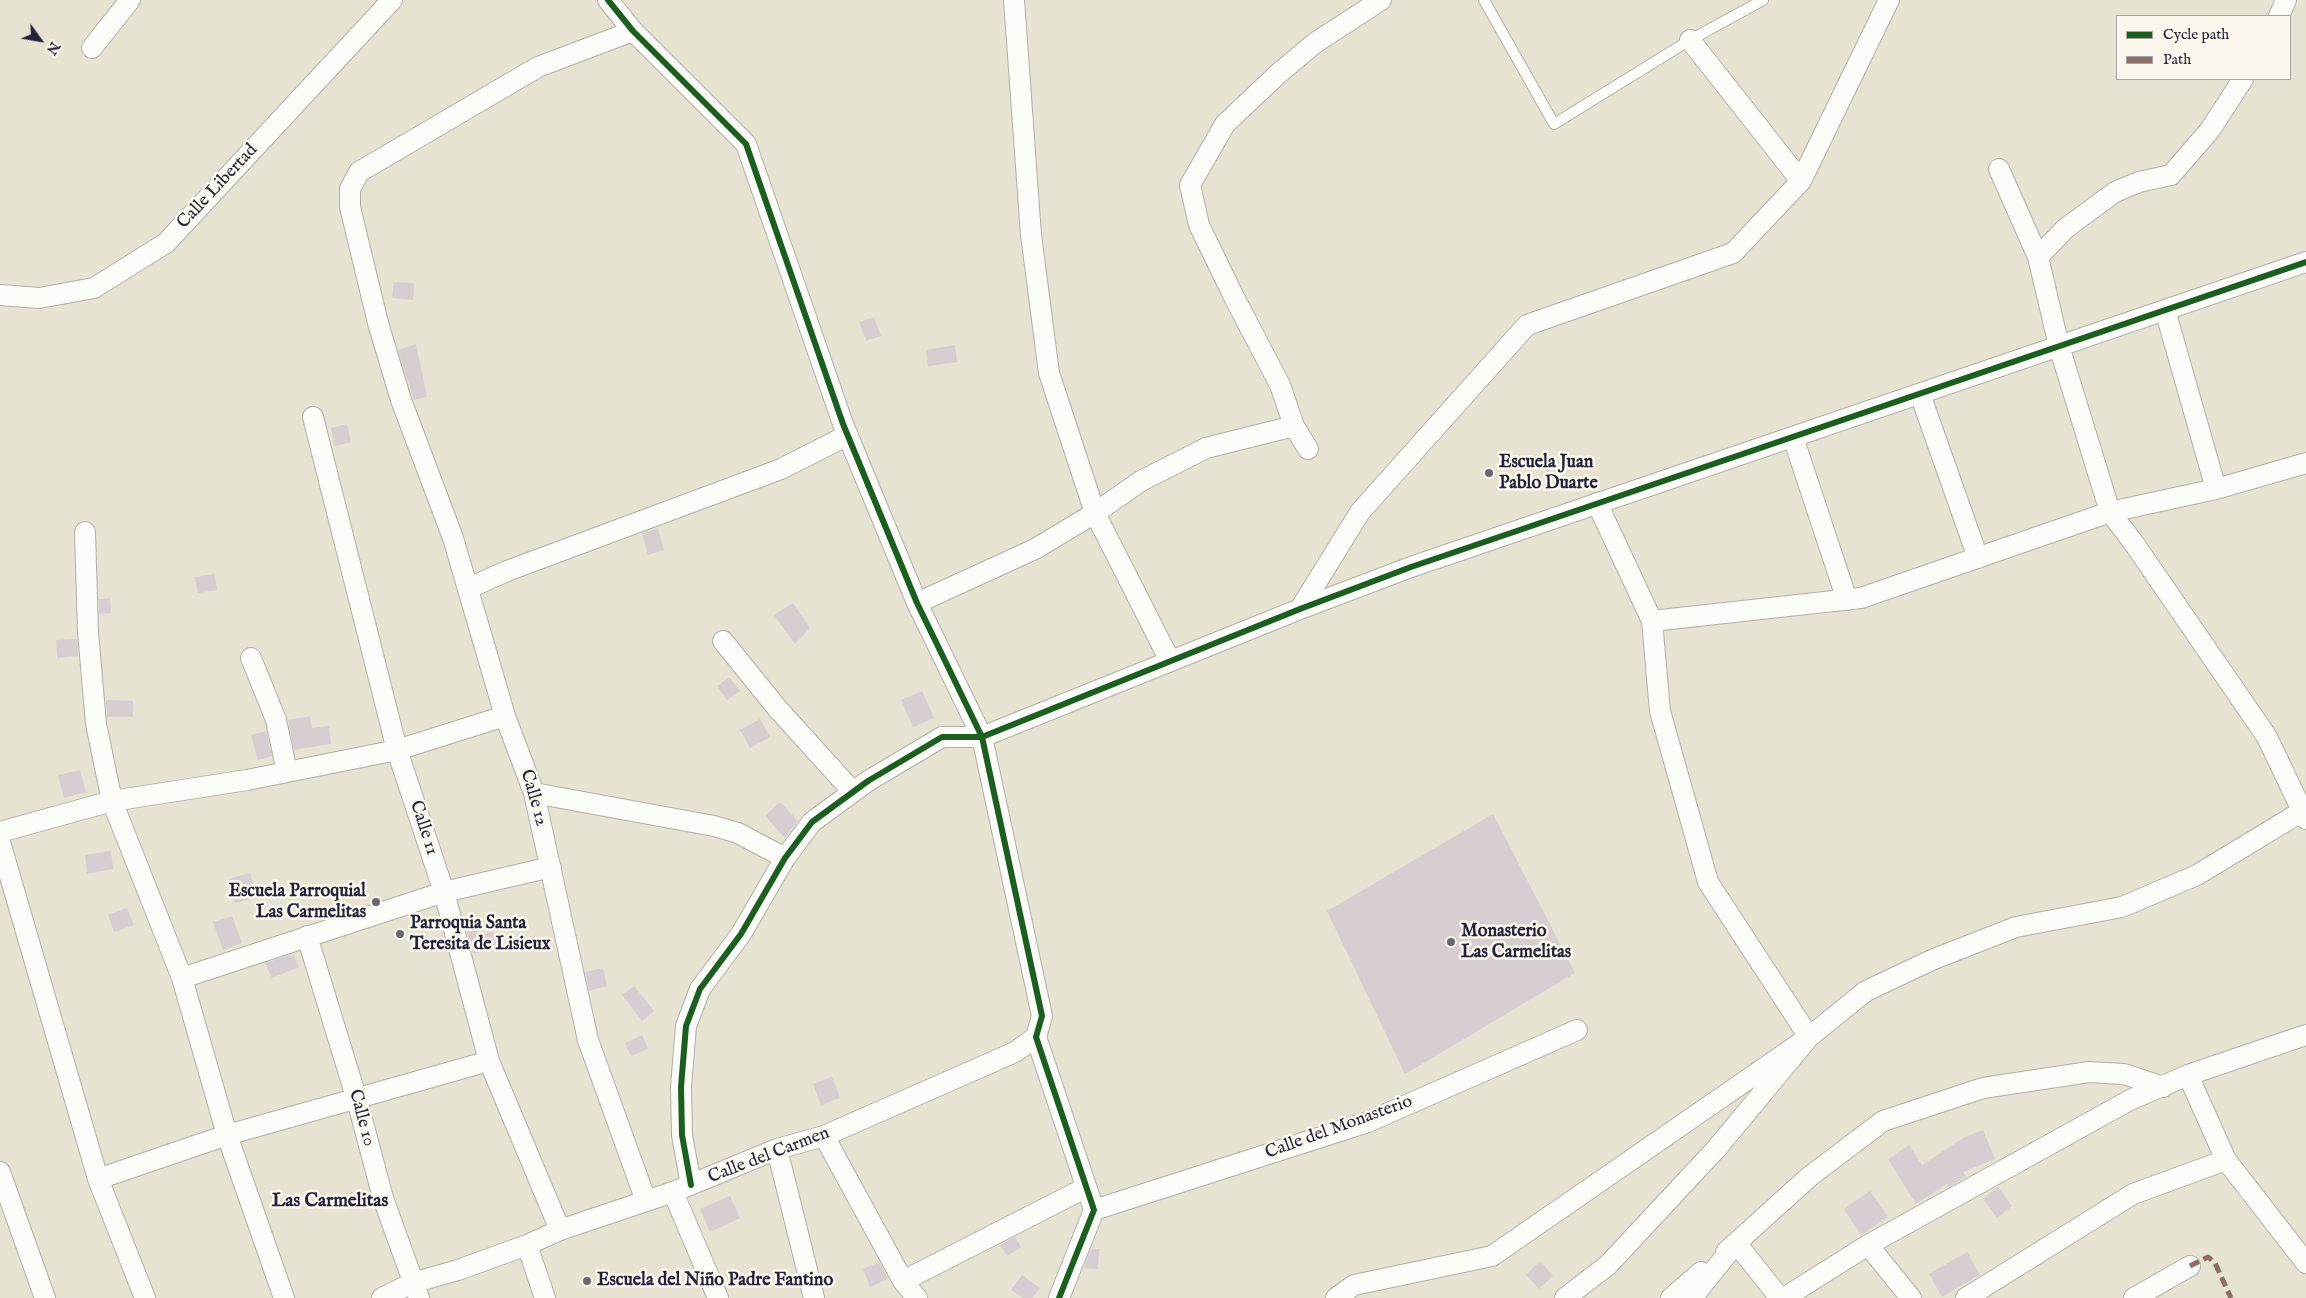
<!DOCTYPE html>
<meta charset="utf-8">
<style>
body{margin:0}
#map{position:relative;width:2306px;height:1298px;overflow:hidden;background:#e6e3d3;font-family:"IM FELL English",serif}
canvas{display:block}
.legend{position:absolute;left:2116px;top:15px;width:175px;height:65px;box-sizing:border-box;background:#fbf7ec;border:1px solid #a4a2a5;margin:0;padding:6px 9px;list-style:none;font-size:15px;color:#22223b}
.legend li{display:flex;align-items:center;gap:10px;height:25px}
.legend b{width:25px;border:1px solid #a4a2a5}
.north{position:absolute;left:15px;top:15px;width:50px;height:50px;-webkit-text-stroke:4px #fbf7ec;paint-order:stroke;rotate:122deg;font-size:14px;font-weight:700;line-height:20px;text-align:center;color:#22223b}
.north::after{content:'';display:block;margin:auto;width:18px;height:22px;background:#22223b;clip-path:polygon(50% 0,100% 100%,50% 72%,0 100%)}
</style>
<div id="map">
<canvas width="2306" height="1298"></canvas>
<ul class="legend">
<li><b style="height:6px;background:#1b5e20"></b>Cycle path</li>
<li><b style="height:6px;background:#8d6e63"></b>Path</li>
</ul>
<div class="north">N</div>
</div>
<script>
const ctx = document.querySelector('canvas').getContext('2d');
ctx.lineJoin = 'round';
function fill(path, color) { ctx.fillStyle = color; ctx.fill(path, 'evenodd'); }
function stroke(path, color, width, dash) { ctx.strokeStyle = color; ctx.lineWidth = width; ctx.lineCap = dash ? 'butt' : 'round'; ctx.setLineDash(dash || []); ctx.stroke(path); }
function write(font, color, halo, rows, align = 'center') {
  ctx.font = font + ' "IM FELL English",serif'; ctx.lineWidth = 5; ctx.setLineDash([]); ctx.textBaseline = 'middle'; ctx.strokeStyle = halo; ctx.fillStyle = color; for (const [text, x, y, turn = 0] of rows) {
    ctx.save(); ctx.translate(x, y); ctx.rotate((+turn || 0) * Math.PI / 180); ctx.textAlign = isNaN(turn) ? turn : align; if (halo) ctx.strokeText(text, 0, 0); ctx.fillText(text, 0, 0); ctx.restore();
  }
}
const building = new Path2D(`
 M 394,282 L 414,283 L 413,300 L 392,298 Z
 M 874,317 L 881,336 L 866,341 L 859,322 Z
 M 416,344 L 427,397 L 414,400 L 398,350 Z
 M 955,345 L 957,362 L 928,366 L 926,350 Z
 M 347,424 L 351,442 L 335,446 L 331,428 Z
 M 658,528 L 664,550 L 648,555 L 642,533 Z
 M 215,574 L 217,590 L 198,593 L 195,577 Z
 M 110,598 L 111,613 L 99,614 L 99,599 Z
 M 793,603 L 810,628 L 795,644 L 774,615 Z
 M 77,639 L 78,656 L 57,658 L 56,640 Z
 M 729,677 L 740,691 L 727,700 L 717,686 Z
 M 922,691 L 934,718 L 913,727 L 901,700 Z
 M 106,700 L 133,701 L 133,717 L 107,717 Z
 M 310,716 L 312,728 L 329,726 L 331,744 L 294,750 L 288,720 Z
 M 760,719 L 770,737 L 750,748 L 740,730 Z
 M 266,731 L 272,756 L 258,760 L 251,735 Z
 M 80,770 L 86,792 L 64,798 L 58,775 Z
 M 780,802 L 798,821 L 785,838 L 765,816 Z
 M 1493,814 L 1575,973 L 1405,1074 L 1327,911 Z
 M 111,851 L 113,869 L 87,874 L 85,855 Z
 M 250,873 L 256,898 L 235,903 L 229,879 Z
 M 127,908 L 134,925 L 114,932 L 108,915 Z
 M 232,916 L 242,943 L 223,950 L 213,922 Z
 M 475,916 L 480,935 L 493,931 L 497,947 L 473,954 L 463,919 Z
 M 293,954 L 299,967 L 272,978 L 265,963 Z
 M 603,968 L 607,986 L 589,991 L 585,972 Z
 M 634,986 L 654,1011 L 642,1021 L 622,995 Z
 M 642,1035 L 648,1049 L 631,1056 L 625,1043 Z
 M 832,1077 L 840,1098 L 821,1105 L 813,1084 Z
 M 1983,1130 L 1995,1159 L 1963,1172 L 1966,1176 L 1949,1187 L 1947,1184 L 1916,1204 L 1888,1159 L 1909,1145 L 1922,1165 L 1965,1137 Z
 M 1998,1187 L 2012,1206 L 1997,1218 L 1983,1199 Z
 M 1870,1191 L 1888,1217 L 1861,1235 L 1844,1209 Z
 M 730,1196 L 740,1218 L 710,1232 L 700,1209 Z
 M 1015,1237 L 1021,1247 L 1007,1256 L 1000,1245 Z
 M 1091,1249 L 1099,1249 L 1098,1269 L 1084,1268 Z
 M 1967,1252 L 1980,1275 L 1942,1297 L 1929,1274 Z
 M 1540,1261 L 1553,1276 L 1539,1289 L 1526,1275 Z
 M 879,1262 L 888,1279 L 870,1287 L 863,1269 Z
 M 1022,1275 L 1040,1288 L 1032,1298 L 1023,1298 L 1011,1290 Z`);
const service = new Path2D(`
 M 1484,0 L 1554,124 L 1690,40 L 1763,0`);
const minor = new Path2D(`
 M 608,0 L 633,31 L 746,144 L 843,424 L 917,603 L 982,737 L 942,737 L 868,781 L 812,822 L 785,858 L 741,934 L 700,989 L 686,1026 L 681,1087 L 682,1135 L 691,1185
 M 1014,0 L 1031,235 L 1049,373 L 1095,513 L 1170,661
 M 2279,16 L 2286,0
 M 633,31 L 538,67 L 359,172 L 350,189 L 350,207 L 378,323 L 401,400 L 453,538 L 505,716 L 534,793 L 588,1040 L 646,1201
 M 1690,40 L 1801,181
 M 92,48 L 130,0
 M 1999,169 L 2038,257 L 2059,346 L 2110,512 L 2133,542 L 2267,737 L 2306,819
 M 2038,257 L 2066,228 L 2115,192 L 2139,182 L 2171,175 L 2210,130 L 2243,79
 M 0,295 L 39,298 L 94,288 L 166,243 L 392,0
 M 2165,310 L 2216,489
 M 1920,394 L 1978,558
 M 313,417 L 397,750 L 444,892 L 489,1061 L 560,1230
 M 1294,426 L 1308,449
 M 1793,437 L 1847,600
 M 85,532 L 88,632 L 96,724 L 112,801 L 182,978 L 227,1135 L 284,1298
 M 469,588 L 507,571 L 781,469 L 848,435
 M 917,603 L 1035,549 L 1095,513 L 1141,481 L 1206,448 L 1294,426 L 1280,385 L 1234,297 L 1199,225 L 1190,185 L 1225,124 L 1278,74 L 1315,43 L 1381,0
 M 1300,609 L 1360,512 L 1527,325 L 1733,253 L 1801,181 L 1889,0
 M 1652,621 L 1861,598 L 2110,512 L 2216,489 L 2306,463
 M 723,641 L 777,708 L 853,792
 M 251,658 L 276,720 L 287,772
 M 534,793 L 714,826 L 738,833 L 785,858
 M 0,832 L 112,801 L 247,780 L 397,750 L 505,716
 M 0,842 L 98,1179 L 145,1298
 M 307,936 L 357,1100 L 383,1198 L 419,1298
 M 182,978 L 444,892 L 551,867
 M 2188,1075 L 2226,1160 L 2306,1263
 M 824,1136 L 903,1281 L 917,1298
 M 777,1149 L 814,1298
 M 0,1172 L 45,1298
 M 98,1179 L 227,1135 L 489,1061
 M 673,1192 L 718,1298
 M 1094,1210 L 1368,1122 L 1577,1030
 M 527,1245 L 545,1298
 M 1868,1245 L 1911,1298
 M 1726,1252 L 1736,1243 L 1780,1298
 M 903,1281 L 1085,1188
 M 382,1298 L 412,1283 L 458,1270 L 527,1245 L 560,1230 L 673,1192 L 777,1149 L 824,1136 L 1015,1052 L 1036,1037
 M 1059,1298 L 1094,1210 L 1036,1037 L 1042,1016 L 982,737 L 1300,609 L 1411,567 L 2306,262
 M 1336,1298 L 1354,1285 L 1492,1256 L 1809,1037 L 1708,882 L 1660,711 L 1652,621 L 1597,503
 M 1565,1298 L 1608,1265 L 1717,1148 L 1809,1037 L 1866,991 L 1934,959 L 2016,927 L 2122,907 L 2197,875 L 2306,809
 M 1671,1298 L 1701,1272
 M 1692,1298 L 1736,1243 L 1809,1177 L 1883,1121 L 1983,1088 L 2089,1072 L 2124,1074 L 2163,1087
 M 1784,1298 L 1868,1245 L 2130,1100 L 2188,1075 L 2306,1035
 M 1966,1298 L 2133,1194 L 2226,1160
 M 2134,1298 L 2190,1266`);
const quiet = new Path2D(`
 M 2190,1266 L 2208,1257 L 2215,1263 L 2231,1298`);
const cycleway = new Path2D(`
 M 608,0 L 633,31 L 746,144 L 843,424 L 917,603 L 982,737 L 942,737 L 868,781 L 812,822 L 785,858 L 741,934 L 700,989 L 686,1026 L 681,1087 L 682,1135 L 691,1185
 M 1059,1298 L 1094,1210 L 1036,1037 L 1042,1016 L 982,737 L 1300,609 L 1411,567 L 2306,262`);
const markers = [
 [1489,473,5,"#676670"],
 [376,902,5,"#676670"],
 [400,934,5,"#676670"],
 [1451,942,5,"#676670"],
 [587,1281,5,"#676670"]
];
const streetNames = [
 ["Calle Libertad",218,187,-47],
 ["Calle 12",533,798,74],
 ["Calle 11",423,828,72],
 ["Calle 10",361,1118,75],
 ["Calle del Monasterio",1339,1128,-20],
 ["Calle del Carmen",769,1156,-21]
];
const poiNames = [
 ["Escuela Juan",1499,463],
 ["Pablo Duarte",1499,484],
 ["Escuela Parroquial",366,892,"right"],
 ["Las Carmelitas",366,913,"right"],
 ["Parroquia Santa",410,924],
 ["Teresita de Lisieux",410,945],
 ["Monasterio",1461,932],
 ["Las Carmelitas",1461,953],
 ["Escuela del Niño Padre Fantino",597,1281]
];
const neighbourhoodNames = [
 ["Las Carmelitas",330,1202]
];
fill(building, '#d7ced1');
stroke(service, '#b1afa8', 12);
stroke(minor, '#b1afa8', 22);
stroke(service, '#fbfbf8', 10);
stroke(minor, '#fbfbf8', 20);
stroke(quiet, '#8d6e63', 5, [10, 5]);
stroke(cycleway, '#1b5e20', 6);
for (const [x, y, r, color] of markers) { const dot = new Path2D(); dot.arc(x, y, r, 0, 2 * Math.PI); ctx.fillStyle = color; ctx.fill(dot); stroke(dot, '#fbf7ec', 2); }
write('18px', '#22223b', '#fbf7ec', streetNames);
write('bold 18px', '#22223b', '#fbf7ec', poiNames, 'left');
write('bold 19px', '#22223b', '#fbf7ec', neighbourhoodNames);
</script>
